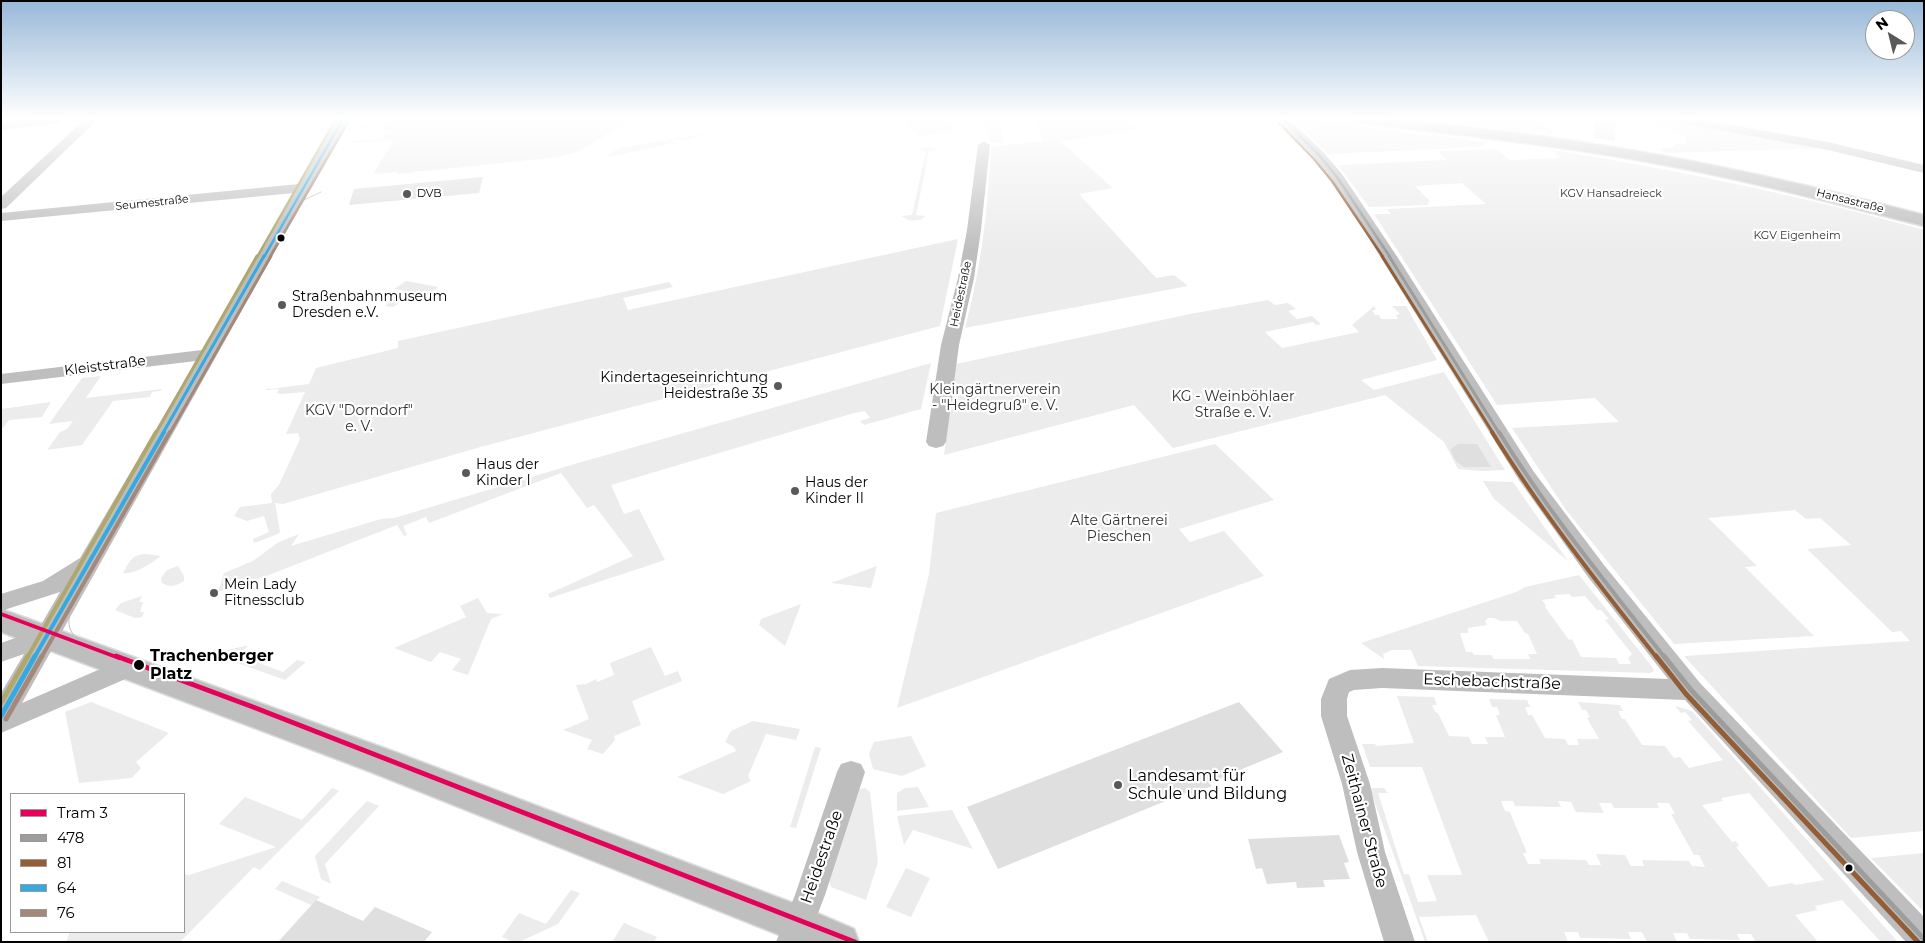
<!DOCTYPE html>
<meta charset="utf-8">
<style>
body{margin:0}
#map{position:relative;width:1925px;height:943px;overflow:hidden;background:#fff;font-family:Montserrat,sans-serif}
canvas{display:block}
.frame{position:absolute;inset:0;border:2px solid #000;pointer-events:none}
.legend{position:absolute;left:10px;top:793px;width:175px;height:140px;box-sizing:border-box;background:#fff;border:1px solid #999;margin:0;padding:6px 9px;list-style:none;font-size:15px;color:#000}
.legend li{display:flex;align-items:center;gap:10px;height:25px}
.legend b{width:25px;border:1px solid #999}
.north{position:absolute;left:1865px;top:10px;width:50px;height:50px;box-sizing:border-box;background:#fff;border:1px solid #999;border-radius:50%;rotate:324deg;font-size:14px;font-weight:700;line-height:20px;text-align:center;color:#000}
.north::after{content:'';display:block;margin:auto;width:18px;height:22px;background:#595959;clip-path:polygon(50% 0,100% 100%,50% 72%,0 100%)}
</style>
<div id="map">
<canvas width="1925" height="943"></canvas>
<div class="frame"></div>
<ul class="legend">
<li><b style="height:6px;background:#e5005a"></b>Tram 3</li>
<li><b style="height:6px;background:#9c9d9d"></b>478</li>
<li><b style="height:6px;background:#935e36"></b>81</li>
<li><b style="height:6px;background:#35a9e1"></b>64</li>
<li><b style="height:6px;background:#a4897a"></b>76</li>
</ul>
<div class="north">N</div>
</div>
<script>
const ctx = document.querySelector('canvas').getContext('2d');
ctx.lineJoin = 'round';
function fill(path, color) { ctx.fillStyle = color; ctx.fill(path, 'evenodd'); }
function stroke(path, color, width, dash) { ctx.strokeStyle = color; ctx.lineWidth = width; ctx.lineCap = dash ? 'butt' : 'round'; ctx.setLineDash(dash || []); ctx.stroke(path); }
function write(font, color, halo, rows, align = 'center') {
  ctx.font = font + ' Montserrat,sans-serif'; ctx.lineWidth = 4.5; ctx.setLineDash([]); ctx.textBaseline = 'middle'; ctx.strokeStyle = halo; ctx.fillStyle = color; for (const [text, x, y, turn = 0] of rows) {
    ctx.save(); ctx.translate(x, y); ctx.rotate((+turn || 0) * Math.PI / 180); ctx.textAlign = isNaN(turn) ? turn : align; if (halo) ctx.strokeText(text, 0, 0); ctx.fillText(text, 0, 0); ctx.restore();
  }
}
const green = new Path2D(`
 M 392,119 L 631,119 L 580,151 L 558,157 L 397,174 L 398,172 L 374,174 C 379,162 388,152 394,140 L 353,143 L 353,141 L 382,139 L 387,131 L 381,131 L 383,126 L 355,128 L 357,126 L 387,123 Z
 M 903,119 L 946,119 L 955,130 L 918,136 Z
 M 985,119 L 1020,119 L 999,122 L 1003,143 L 991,143 Z
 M 1035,119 L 1123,119 L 1138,129 L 1060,141 L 1113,188 L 1079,194 L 1156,278 L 1174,275 L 1188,286 L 965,328 C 981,269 988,209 991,147 L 1043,141 Z
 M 1291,119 L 1309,119 L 1485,142 L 1485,145 L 1477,147 L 1328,154 Z
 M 1414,119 L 1534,119 L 1553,131 L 1552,135 Z
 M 1645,119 L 1667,119 L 1827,148 L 1665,153 L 1659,149 L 1673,147 L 1677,143 L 1686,145 L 1686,136 Z
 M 707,133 L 684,141 L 680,139 L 672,140 L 674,143 L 613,156 L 606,156 L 620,148 Z
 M 924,147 L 934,147 L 937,151 L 929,151 L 916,215 L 925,216 C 921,222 908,222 902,216 L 912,215 L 926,151 L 918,150 Z
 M 1492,149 L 1497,150 L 1510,160 L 1562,158 L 1551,150 C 1677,169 1801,196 1924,230 L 1924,831 L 1851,838 L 1684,656 L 1910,641 L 1901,631 L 1892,632 L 1807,549 L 1851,545 L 1820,518 L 1806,519 L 1795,510 L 1708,518 L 1757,566 L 1745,567 L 1814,636 L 1674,644 L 1566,510 L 1512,428 L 1619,422 L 1595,398 L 1497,405 L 1374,214 L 1391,214 L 1387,209 L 1486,204 L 1462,183 L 1415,186 L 1430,201 L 1427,205 L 1369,207 L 1338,165 L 1447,160 L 1438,151 Z
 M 958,239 L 940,326 L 484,446 L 283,504 L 275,503 L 280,532 L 278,534 L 254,543 L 253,539 L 269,532 L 264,516 L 247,521 L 234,516 L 240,507 L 272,503 L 271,494 L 279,485 L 300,439 L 298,433 L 286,434 L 305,392 L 281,394 L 277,393 L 279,389 L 266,390 L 267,388 L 270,389 L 309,384 L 316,368 L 398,348 L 398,341 L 669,282 L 673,287 L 623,298 L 628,310 Z
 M 406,281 L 438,287 L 419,301 L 405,299 L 393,307 L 385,306 L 405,291 L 394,289 Z
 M 1268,300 L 1275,305 L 1288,303 L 1296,309 L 1288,311 L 1297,319 L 1312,316 L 1321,324 L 1316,325 L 1313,322 L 1265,332 L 1282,348 L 1359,332 L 1352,325 L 1374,306 L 1376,310 L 1372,310 L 1375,315 L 1379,315 L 1381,319 L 1398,319 L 1396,315 L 1400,314 L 1392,306 L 1406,306 L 1437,360 L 1361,380 L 1374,390 L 1444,372 L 1505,470 L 1482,471 L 1458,469 L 1444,442 L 1385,395 L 1173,448 L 1134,405 L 944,455 L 956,364 L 1190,314 Z
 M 931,363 L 921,409 L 864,425 L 860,421 L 870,418 L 865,411 L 854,413 L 611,485 L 624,514 L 639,509 L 665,560 L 550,598 L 548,594 L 633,556 L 594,505 L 587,508 L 561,473 L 429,523 L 426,517 L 403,526 L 407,535 L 404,536 L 397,525 L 238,587 L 238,585 L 218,592 L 224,573 L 253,561 L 277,543 L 299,534 L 291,546 L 381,519 L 394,518 L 578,463 Z
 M 101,376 L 86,398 L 162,389 L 160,391 L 152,392 L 150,397 L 113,401 L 82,445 L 47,450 L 60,432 L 67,429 L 73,421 L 49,424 L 82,378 Z
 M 51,402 L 42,417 L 9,420 L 1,430 L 1,409 Z
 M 1215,444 L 1274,500 L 1179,529 L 1190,542 L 1224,531 L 1264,576 L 897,708 L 929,574 L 936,513 Z
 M 1483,481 L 1513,482 L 1568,561 L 1494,499 Z
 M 147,554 L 161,556 C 151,563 135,575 123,573 C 130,561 132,554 147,554 Z
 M 178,566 L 184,576 L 184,581 C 176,586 170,588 162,583 L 161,578 L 167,570 Z
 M 877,566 L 871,588 L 831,583 Z
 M 1579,575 L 1653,668 L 1654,671 L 1650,673 L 1418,666 L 1411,650 L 1392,650 L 1383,654 L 1384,659 L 1361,643 L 1516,592 L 1525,587 ZM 1569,594 L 1572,597 L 1585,596 L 1597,610 L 1601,610 L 1609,619 L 1605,620 L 1632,654 L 1628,658 L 1631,664 L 1619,664 L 1616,658 L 1581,657 L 1572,639 L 1569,640 L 1545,607 L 1546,606 L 1542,600 L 1556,598 L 1554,595 ZM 1488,618 L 1494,618 L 1500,621 L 1517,621 L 1525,633 L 1528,634 L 1537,654 L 1528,654 L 1530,659 L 1494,659 L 1491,655 L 1474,655 L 1472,652 L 1466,652 L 1460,633 L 1468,633 L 1468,628 L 1487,625 L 1485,621 Z
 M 142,596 L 139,602 L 143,602 L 140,612 L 144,612 L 142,617 L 135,618 L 115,610 L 121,603 Z
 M 478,598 L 487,613 L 503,614 L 491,619 L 468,675 L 452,670 L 461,659 L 440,652 L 431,662 L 394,648 L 466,617 L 460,606 Z
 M 801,604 L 785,646 L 759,625 L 761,619 Z
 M 245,646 L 248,646 L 238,655 L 283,672 L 297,660 L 306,662 L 285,680 L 218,656 L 223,651 Z
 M 651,647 L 665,676 L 678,671 L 682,681 L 632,701 L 641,725 L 614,736 L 615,740 L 603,754 L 587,749 L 592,740 L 563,730 L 589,719 L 576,685 L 586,684 L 596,679 L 597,682 L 614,675 L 610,663 Z
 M 1397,696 L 1434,697 L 1437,705 L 1432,705 L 1435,712 L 1438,713 L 1449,736 L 1469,737 L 1472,744 L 1488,744 L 1485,737 L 1505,737 L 1496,715 L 1500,715 L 1497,707 L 1492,707 L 1489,699 L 1527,700 L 1530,707 L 1525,707 L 1528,715 L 1532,715 L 1545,738 L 1565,739 L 1568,745 L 1579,745 L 1577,739 L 1599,739 L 1587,718 L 1590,717 L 1586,710 L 1582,710 L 1578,702 L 1620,705 L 1623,711 L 1618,711 L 1622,719 L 1625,719 L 1642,745 L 1665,746 L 1674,758 L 1680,757 L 1689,768 L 1723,760 L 1688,721 L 1692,720 L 1685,712 L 1681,713 L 1675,706 L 1692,711 L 1898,942 L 1881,942 L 1842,900 L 1815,906 L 1817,910 L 1795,915 L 1818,942 L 1756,942 L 1751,934 L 1737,934 L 1740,940 L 1690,939 L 1687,933 L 1673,933 L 1677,942 L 1647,942 L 1642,932 L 1628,932 L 1631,939 L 1580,938 L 1578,932 L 1564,932 L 1568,942 L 1489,942 L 1476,915 L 1419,917 L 1428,942 L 1425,942 L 1371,792 L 1372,788 L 1384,788 L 1388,793 L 1378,793 L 1404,874 L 1409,874 L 1418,902 L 1437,901 L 1427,875 L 1462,875 L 1422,767 L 1370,767 L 1362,744 L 1375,744 L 1376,746 L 1414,743 ZM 1749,793 L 1824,880 L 1795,885 L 1792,883 L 1769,887 L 1736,847 L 1739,846 L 1736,841 L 1732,842 L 1702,805 L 1723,801 L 1721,798 ZM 1501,801 L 1513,801 L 1515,806 L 1561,807 L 1558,801 L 1571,802 L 1576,812 L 1604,813 L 1599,803 L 1611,803 L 1614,808 L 1659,808 L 1657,803 L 1669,803 L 1675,814 L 1671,814 L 1694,855 L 1699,855 L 1705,867 L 1692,866 L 1689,861 L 1642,860 L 1644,866 L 1631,866 L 1625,855 L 1596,854 L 1601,865 L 1589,865 L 1586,860 L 1539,859 L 1541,864 L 1528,864 L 1523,853 L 1527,853 L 1510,812 L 1505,811 Z
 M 91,702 L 169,733 L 136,762 L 141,768 L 132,778 L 79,783 L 65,712 Z
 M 753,721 L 800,729 L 796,740 L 766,734 L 748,776 L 751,781 L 723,794 L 677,777 L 736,751 L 734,747 L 725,742 L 731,731 Z
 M 911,736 L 926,766 L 902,776 L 873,769 L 869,754 L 874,742 Z
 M 815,747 L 821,748 L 796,828 L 790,827 Z
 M 918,787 L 929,807 L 897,811 L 897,793 L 905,788 Z
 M 332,788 L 339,791 L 260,870 L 254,867 L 180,942 L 66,942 L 70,932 L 184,932 L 184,874 L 189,875 L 276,847 L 219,824 L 245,797 L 302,820 Z
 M 865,788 L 870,792 L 878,862 L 866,900 L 831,887 L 829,880 L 858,789 Z
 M 367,801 L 379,806 L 325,864 L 331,884 L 321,879 L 315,856 Z
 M 952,810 L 973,849 L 913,830 L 904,845 L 897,816 Z
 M 1924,853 L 1924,912 L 1871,858 Z
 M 906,868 L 930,878 L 911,917 L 886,907 Z
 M 282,881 L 320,897 L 311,905 L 275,889 Z
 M 571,890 L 580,893 L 558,924 L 519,942 L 513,942 L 502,937 L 519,913 L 546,924 Z
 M 624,923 L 657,937 L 654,942 L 612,942 Z`);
const building = new Path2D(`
 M 1595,119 L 1616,119 L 1615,141 L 1594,138 Z
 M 483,177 L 479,193 L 349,205 L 354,189 Z
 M 1458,444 L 1477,444 L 1491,467 L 1464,467 L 1456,461 L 1450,450 Z
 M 1239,702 L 1283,752 L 1209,783 L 1212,786 L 1190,795 L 1188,792 L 998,869 L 967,807 Z
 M 1339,835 L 1349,862 L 1344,863 L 1350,879 L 1323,880 L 1325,887 L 1297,888 L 1296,882 L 1267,884 L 1262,868 L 1256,869 L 1248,839 Z
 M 316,900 L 363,921 L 375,907 L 432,932 L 424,942 L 278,942 Z`);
const minor = new Path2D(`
 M 31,119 L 64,119 L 58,123 L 1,130 L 1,122 Z
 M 85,119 L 98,119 L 6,208 L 1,209 L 1,197 Z
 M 337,119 L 349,119 L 22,703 L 128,657 L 137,660 L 140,667 L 137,674 L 1,733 L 1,693 L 24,654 L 1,662 L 1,643 L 38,630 L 60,592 L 1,611 L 1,594 L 43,581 L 80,558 L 196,361 L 1,384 L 1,374 L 202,350 L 294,193 L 1,221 L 1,213 L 299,184 Z
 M 1277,119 L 1289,119 L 1323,152 L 1342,174 L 1398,258 L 1534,472 L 1604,565 L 1700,683 L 1924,917 L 1924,942 L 1906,942 L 1685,700 L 1382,688 L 1354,690 L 1349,692 L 1347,699 L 1347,716 L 1370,784 L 1385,852 L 1415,942 L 1384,942 L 1357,852 L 1342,784 L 1321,716 L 1321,699 L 1329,679 L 1350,670 L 1382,668 L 1668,679 L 1588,577 L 1519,480 L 1332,179 L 1315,158 Z
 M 1674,119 L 1698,119 L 1828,142 L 1924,165 L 1924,173 L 1828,150 L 1680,123 Z
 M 984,141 L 990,145 L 981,230 L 974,278 L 959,345 L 946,442 L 943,446 L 936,448 L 929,446 L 926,442 L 941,345 L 958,278 L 967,230 L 978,145 Z
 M 851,761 L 861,764 L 865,772 L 825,895 L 807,942 L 776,942 L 795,895 L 837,772 L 841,764 Z`);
const major = new Path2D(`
 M 1354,119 C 1408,119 1462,126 1516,133 C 1654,150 1789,179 1924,215 L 1924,226 C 1839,205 1755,182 1669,166 C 1567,146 1464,136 1361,123 L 1356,122 Z
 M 1,609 L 395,752 L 798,905 L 854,929 L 859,942 L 797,942 L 371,772 L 1,632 Z`);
const tram = new Path2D(`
 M 1,599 C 30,593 57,583 80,563
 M 1,608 L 45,594 L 73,579
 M 82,644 C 63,628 68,617 76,596 L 293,210 L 304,200 L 321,192
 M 68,653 L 55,634 L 54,621 L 56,612 L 73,579 L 168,416`);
const bus1Far3 = new Path2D(`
 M 1283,119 L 1319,155 L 1337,177 L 1390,257`);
const bus1Far2 = new Path2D(`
 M 1389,256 L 1499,433`);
const bus1Far1 = new Path2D(`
 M 1499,432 C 1548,512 1607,584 1665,658`);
const bus1 = new Path2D(`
 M 1664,656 L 1691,690 L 1924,939`);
const bus2Far3 = new Path2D(`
 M 1279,123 L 1314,159 L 1332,181 L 1383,257`);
const bus2Far2 = new Path2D(`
 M 1382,256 L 1493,433`);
const bus2Far1 = new Path2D(`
 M 1492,432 C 1541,511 1599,585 1657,658`);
const bus2 = new Path2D(`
 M 1656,656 L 1686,694 L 1918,942`);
const bus3Far3 = new Path2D(`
 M 264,257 L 343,119`);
const bus3Far2 = new Path2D(`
 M 163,433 L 264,256`);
const bus3Far1 = new Path2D(`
 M 34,658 L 164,432`);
const bus3 = new Path2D(`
 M 1,716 L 35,656`);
const bus4Far3 = new Path2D(`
 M 270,257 L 348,122`);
const bus4Far2 = new Path2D(`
 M 170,433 L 271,256`);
const bus4Far1 = new Path2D(`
 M 41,658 L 170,432`);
const bus4 = new Path2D(`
 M 6,719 L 42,656`);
const bus5Far3 = new Path2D(`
 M 257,257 L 336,119`);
const bus5Far2 = new Path2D(`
 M 156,433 L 257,256`);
const bus5Far1 = new Path2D(`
 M 27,658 L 156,432`);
const bus5 = new Path2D(`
 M 1,703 L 28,656`);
const tram1Far1 = new Path2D(`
 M 1,614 L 119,658`);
const tram1 = new Path2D(`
 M 116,656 L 253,707 L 855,942`);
const markers = [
 [407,194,5,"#595959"],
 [281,238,4.5,"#000"],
 [282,305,5,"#595959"],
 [778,386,5,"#595959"],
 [466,473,5,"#595959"],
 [795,491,5,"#595959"],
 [214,593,5,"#595959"],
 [139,665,6,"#000"],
 [1118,785,5,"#595959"],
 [1849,868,4.5,"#000"]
];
const farPoinames = [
 ["DVB",417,194]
];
const farParknames = [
 ["KGV Hansadreieck",1611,194],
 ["KGV Eigenheim",1797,236]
];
const farStreetnames = [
 ["Hansastraße",1850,201,14],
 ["Seumestraße",152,203,-6],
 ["Heidestraße",961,294,-78]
];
const poiNames = [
 ["Straßenbahnmuseum",292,297],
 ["Dresden e.V.",292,313],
 ["Kindertageseinrichtung",768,378,"right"],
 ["Heidestraße 35",768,394,"right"],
 ["Haus der",476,465],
 ["Kinder I",476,481],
 ["Haus der",805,483],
 ["Kinder II",805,499],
 ["Mein Lady",224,585],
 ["Fitnessclub",224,601]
];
const streetNames = [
 ["Kleiststraße",105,366,-7]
];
const parkNames = [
 ["Kleingärtnerverein",995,390],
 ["- \"Heidegruß\" e. V.",995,406],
 ["KG - Weinböhlaer",1233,397],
 ["Straße e. V.",1233,413],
 ["KGV \"Dorndorf\"",359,411],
 ["e. V.",359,427],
 ["Alte Gärtnerei",1119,521],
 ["Pieschen",1119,537]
];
const nearStopnames = [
 ["Trachenberger",150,656],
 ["Platz",150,674]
];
const nearStreetnames = [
 ["Eschebachstraße",1492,682,2],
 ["Zeithainer Straße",1364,821,75],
 ["Heidestraße",822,857,-71]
];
const nearPoinames = [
 ["Landesamt für",1128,776],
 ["Schule und Bildung",1128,794]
];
fill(green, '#ececec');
fill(building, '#dfdfdf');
stroke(major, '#dbdbdb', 3);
fill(minor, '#bebebe');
fill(major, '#bebebe');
stroke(tram, '#bebebe', 1);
stroke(bus1Far3, '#9c9d9d', 2.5);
stroke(bus1Far2, '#9c9d9d', 3);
stroke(bus1Far1, '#9c9d9d', 4);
stroke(bus1, '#9c9d9d', 5);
stroke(bus2Far3, '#935e36', 2.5);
stroke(bus2Far2, '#935e36', 3);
stroke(bus2Far1, '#935e36', 4);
stroke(bus2, '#935e36', 5);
stroke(bus3Far3, '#35a9e1', 2.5);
stroke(bus3Far2, '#35a9e1', 3);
stroke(bus3Far1, '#35a9e1', 4);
stroke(bus3, '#35a9e1', 5);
stroke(bus4Far3, '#a4897a', 2.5);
stroke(bus4Far2, '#a4897a', 3);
stroke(bus4Far1, '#a4897a', 4);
stroke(bus4, '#a4897a', 5);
stroke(bus5Far3, '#afa76b', 2.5);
stroke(bus5Far2, '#afa76b', 3);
stroke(bus5Far1, '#afa76b', 4);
stroke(bus5, '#afa76b', 5);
stroke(tram1Far1, '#e5005a', 4);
stroke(tram1, '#e5005a', 5);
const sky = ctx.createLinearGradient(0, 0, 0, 251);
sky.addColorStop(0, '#97b8d8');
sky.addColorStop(0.47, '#fff');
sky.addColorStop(1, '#ffffff00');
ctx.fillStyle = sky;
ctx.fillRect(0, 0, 1925, 251);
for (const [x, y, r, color] of markers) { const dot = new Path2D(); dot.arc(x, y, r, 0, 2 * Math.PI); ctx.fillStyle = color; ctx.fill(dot); stroke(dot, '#fff', 2); }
write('11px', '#000', '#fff', farPoinames, 'left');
write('11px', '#333', '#fff', farParknames);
write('11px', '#000', '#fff', farStreetnames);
write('14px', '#000', '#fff', poiNames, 'left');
write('14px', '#000', '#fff', streetNames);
write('14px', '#333', '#fff', parkNames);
write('bold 16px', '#000', '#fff', nearStopnames, 'left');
write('16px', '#000', '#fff', nearStreetnames);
write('16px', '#000', '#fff', nearPoinames, 'left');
</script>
